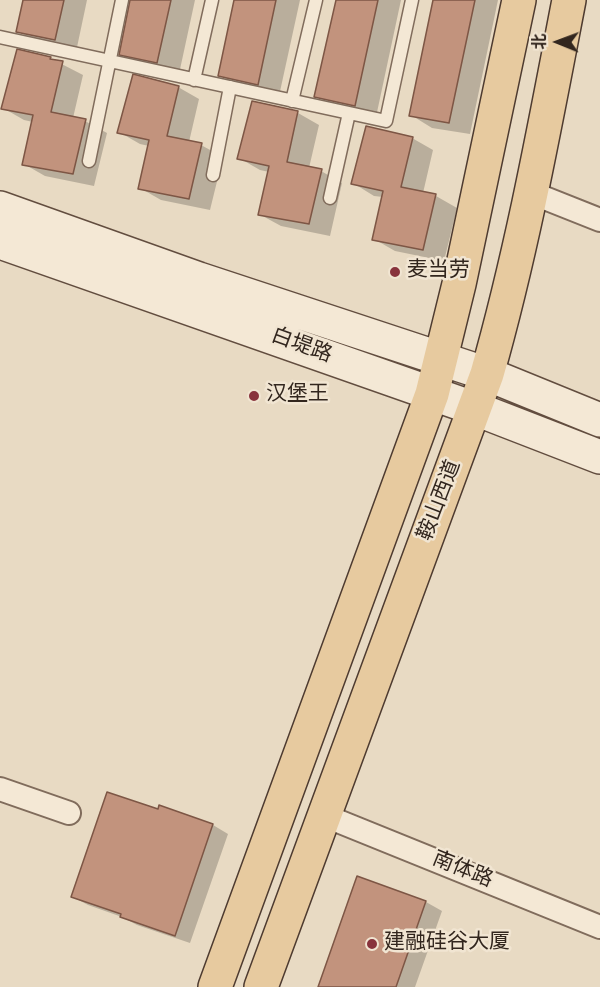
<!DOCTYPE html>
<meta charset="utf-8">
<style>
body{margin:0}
#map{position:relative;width:600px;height:987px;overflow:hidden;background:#e8dac3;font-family:Spectral,"Noto Sans SC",serif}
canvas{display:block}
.north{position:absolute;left:528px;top:12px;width:60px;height:60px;-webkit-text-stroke:4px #f1e5d2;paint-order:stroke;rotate:271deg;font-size:16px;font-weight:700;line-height:24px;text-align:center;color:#32261e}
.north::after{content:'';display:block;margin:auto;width:21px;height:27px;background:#32261e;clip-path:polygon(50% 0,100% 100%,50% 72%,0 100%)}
</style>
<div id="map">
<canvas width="600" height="987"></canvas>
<div class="north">北</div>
</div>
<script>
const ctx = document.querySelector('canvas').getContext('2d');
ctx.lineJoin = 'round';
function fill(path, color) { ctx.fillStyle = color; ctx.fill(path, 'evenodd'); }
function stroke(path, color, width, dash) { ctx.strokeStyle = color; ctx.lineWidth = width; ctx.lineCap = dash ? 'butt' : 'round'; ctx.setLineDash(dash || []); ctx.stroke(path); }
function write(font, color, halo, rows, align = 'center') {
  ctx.font = font + ' Spectral,"Noto Sans SC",serif'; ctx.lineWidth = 5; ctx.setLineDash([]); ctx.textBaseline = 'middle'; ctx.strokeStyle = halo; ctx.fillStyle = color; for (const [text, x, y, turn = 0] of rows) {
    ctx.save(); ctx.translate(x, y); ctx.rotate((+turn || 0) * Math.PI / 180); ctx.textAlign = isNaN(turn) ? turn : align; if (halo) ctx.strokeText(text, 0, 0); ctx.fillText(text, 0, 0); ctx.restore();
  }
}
const shadow = new Path2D(`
 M 24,0 L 87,0 L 76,52 L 39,43 L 17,31 Z
 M 132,0 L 195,0 L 179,74 L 142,66 L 121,54 Z
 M 236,0 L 300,0 L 279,96 L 241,87 L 219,75 Z
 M 337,0 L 401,0 L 376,117 L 337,108 L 316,96 Z
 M 435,0 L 498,0 L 470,134 L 432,128 L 411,115 Z
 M 50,58 L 83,75 L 73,118 L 85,121 L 107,133 L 94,186 L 45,176 L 24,164 L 33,122 L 24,120 L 3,108 Z
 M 178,87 L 199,99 L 189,142 L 201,145 L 223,157 L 210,210 L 161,200 L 140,188 L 149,146 L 140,144 L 119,132 Z
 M 253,103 L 298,113 L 319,125 L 309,168 L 321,171 L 342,183 L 330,236 L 281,226 L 259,214 L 269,172 L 260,170 L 239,158 Z
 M 412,138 L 433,150 L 423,193 L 436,196 L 457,208 L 444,261 L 395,251 L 374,239 L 383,197 L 374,196 L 353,183 Z
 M 160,807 L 213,825 L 228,834 L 190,943 L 137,925 L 122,917 L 88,905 L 73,897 L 159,811 Z
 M 358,878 L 426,902 L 442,911 L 415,987 L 319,987 Z`);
const building = new Path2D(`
 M 23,0 L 64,0 L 55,40 L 16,32 Z
 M 130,0 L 171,0 L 157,63 L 119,55 Z
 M 234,0 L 276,0 L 258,85 L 218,76 Z
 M 336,0 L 378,0 L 355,106 L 314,97 Z
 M 433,0 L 475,0 L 449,123 L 409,116 Z
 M 17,49 L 51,57 L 50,59 L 63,61 L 51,112 L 86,119 L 73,174 L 22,165 L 33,115 L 1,109 Z
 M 133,74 L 179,86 L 167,136 L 202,143 L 189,199 L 138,189 L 149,140 L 117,133 Z
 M 252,101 L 298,111 L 287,162 L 322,169 L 309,224 L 258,215 L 269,166 L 237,159 Z
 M 366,126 L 413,137 L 401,187 L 436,194 L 423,250 L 372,240 L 383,191 L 351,184 Z
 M 107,792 L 158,809 L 159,805 L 213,824 L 175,936 L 120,917 L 121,914 L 71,897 Z
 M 357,876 L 426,901 L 396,987 L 318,987 Z`);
const lane = new Path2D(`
 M 0,37 L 386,121 L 412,0
 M 194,80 L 212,0
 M 292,101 L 316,0
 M 89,161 L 122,0
 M 213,175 L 230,87
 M 330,198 L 349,113`);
const street = new Path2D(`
 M 532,193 L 600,220
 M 0,789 L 69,813
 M 323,815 L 600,927`);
const secondary = new Path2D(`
 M 0,208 L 199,279 L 487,374 L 600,420
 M 0,242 L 476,409 L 600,457`);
const primary = new Path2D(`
 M 215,987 L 432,394 L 459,284 L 519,0
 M 261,987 L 487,374 C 522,251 545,125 569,0`);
const markers = [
 [395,272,6,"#88333c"],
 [254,396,6,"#88333c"],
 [372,944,6,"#88333c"]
];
const poiNames = [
 ["麦当劳",407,272],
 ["汉堡王",266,396],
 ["建融硅谷大厦",384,944]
];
const streetNames = [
 ["白堤路",301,347,20],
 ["鞍山西道",441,501,-69],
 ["南体路",462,871,22]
];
fill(shadow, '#0003');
fill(building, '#c2937d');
stroke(building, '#7d5645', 1.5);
stroke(lane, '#806c5c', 15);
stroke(street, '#806c5c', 26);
stroke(secondary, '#624d3f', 36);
stroke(primary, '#4e3b30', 36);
stroke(lane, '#f4e8d5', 12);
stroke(street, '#f4e8d5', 22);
stroke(secondary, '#f4e8d5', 33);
stroke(primary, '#e7ca9f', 33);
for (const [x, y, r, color] of markers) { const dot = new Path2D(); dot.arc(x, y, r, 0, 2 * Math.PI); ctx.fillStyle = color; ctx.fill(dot); stroke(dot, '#f1e5d2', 2); }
write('21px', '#32261e', '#f1e5d2', poiNames, 'left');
write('21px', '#32261e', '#f1e5d2', streetNames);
</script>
